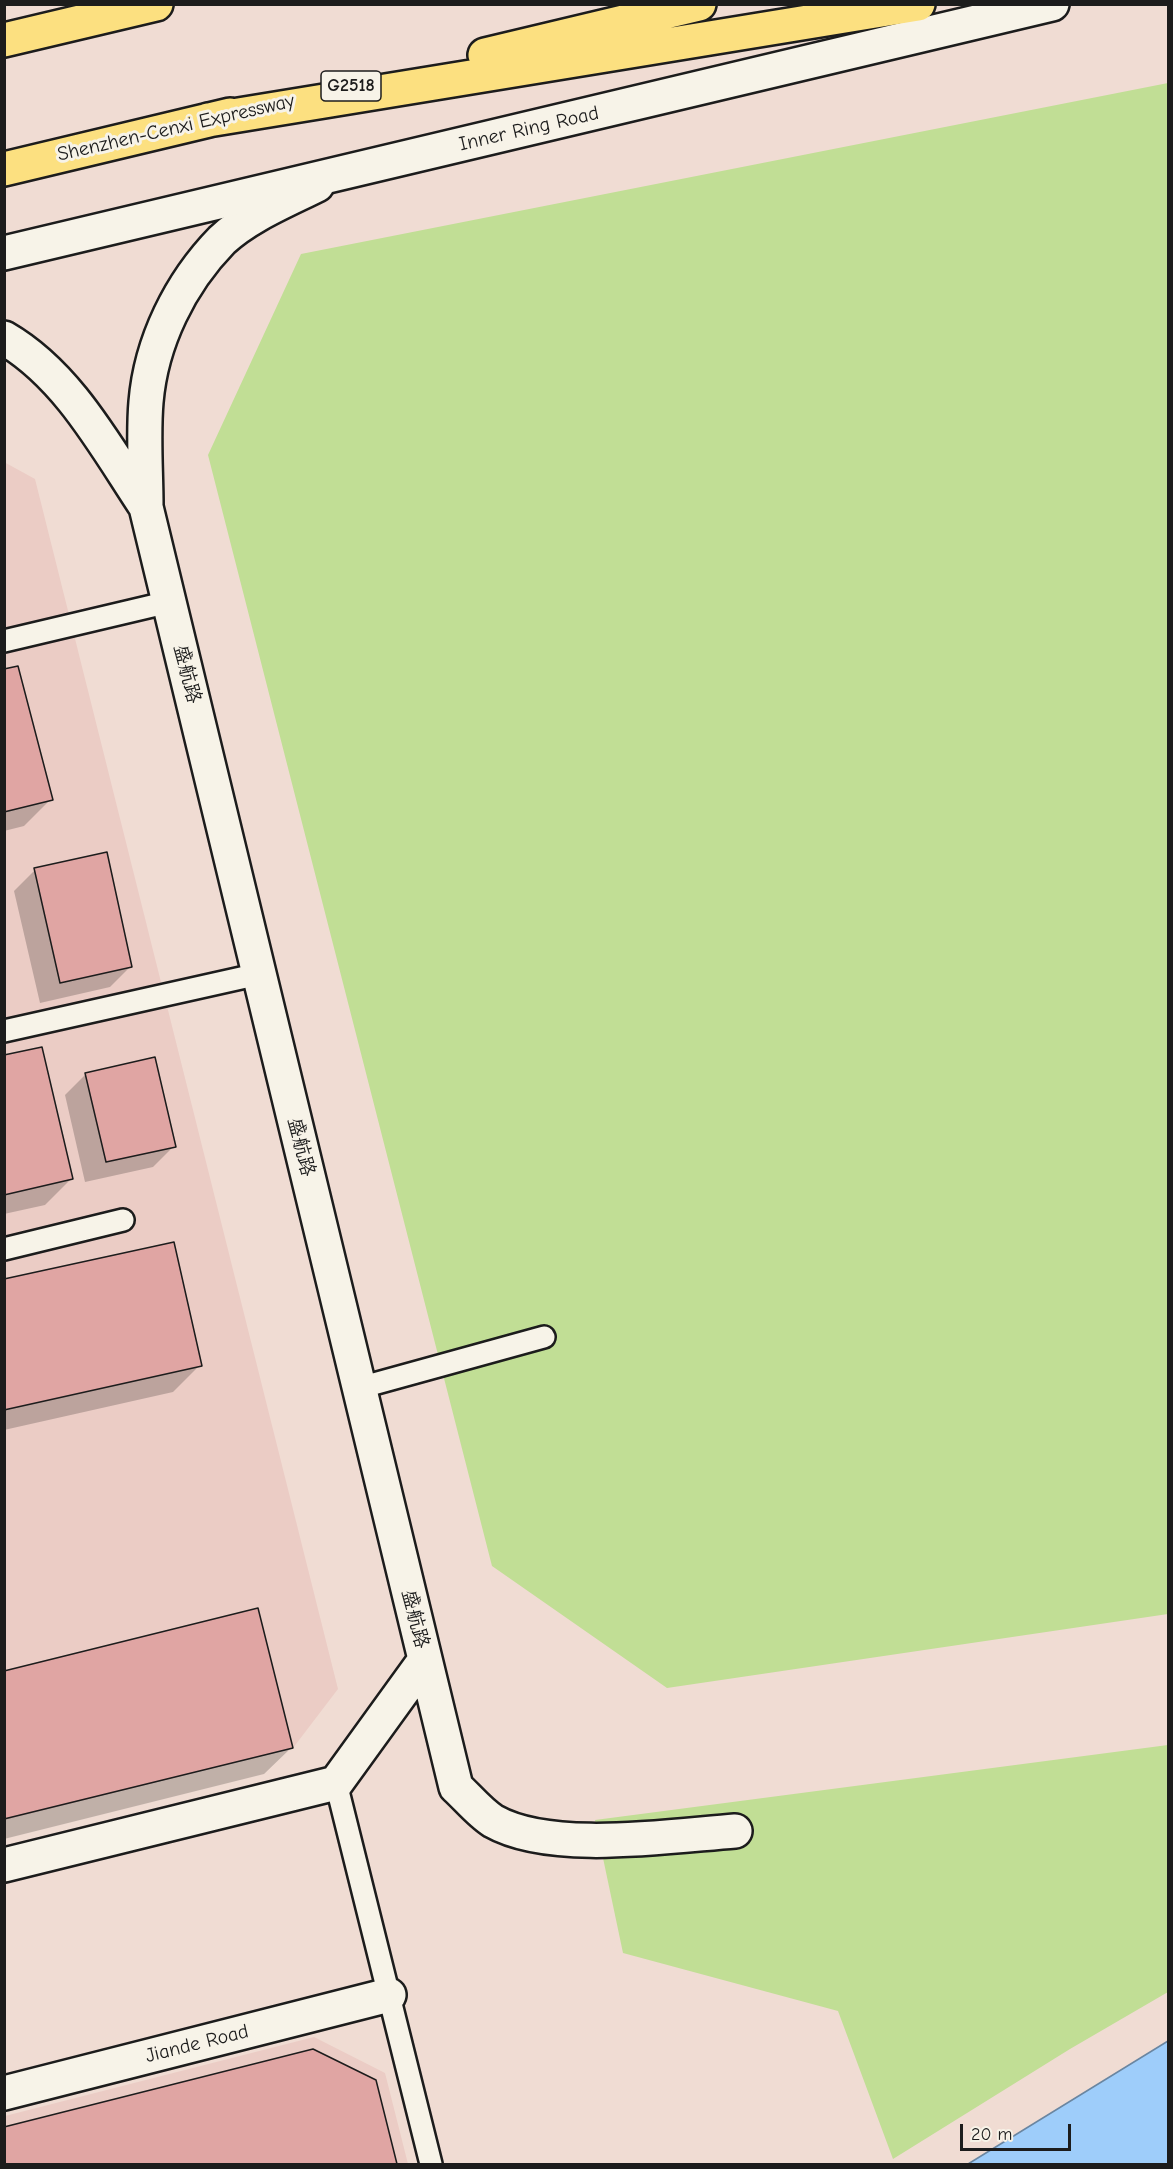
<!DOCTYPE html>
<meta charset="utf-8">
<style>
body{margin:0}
#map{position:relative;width:1173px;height:2169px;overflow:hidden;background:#f0dcd3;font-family:"Comic Neue",sans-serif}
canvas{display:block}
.frame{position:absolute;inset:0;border:6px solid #1c1c1c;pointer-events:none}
.scale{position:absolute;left:960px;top:2124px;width:111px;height:27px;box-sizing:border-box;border:3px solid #1c1c1c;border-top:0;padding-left:8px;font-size:18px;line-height:21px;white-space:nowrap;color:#1c1c1c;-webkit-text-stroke:4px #f7f3e8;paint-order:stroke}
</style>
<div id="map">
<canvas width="1173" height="2169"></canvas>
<div class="frame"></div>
<div class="scale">20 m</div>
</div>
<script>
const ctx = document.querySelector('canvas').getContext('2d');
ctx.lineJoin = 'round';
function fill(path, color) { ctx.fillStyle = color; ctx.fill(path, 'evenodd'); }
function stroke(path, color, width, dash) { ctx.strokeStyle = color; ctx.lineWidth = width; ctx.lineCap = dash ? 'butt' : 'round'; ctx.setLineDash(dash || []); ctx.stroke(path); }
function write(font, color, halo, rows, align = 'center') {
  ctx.font = font + ' "Comic Neue","LXGW WenKai TC",sans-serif'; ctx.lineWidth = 6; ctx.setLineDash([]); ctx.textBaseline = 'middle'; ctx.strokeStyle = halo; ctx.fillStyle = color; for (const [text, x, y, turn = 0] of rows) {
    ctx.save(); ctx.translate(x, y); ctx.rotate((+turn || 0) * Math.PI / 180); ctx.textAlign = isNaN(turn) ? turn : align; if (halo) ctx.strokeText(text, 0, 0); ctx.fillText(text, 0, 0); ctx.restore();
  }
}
const built = new Path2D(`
 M 4,462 L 35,479 L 338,1689 L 293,1748 L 5,1820 Z
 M 314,2037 L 385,2073 L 408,2164 L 5,2164 L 5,2116 Z`);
const green = new Path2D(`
 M 1168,83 L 1168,1614 L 667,1688 L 492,1566 L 208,455 L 301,254 Z
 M 1168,1745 L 1168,1992 L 1070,2049 L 893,2159 L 838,2011 L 623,1953 L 595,1820 Z`);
const water = new Path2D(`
 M 1168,2041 L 1168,2164 L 968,2164 Z`);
const shadow = new Path2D(`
 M 4,671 L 51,799 L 24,826 L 4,831 Z
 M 35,870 L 131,966 L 110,987 L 40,1003 L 14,891 Z
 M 4,1057 L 72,1178 L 45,1205 L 4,1214 Z
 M 86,1074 L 174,1146 L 153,1167 L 85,1182 L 65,1095 Z
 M 4,1280 L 200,1365 L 173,1392 L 4,1430 Z
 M 4,1673 L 291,1748 L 264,1774 L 4,1839 Z
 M 375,2081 L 395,2164 L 4,2164 L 4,2129 Z`);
const building = new Path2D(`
 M 18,666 L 53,800 L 4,812 L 4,669 Z
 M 107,852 L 132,967 L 60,983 L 34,868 Z
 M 42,1047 L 73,1179 L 4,1195 L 4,1055 Z
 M 155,1057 L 176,1147 L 106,1162 L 85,1073 Z
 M 174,1242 L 202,1366 L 4,1410 L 4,1279 Z
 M 258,1608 L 293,1748 L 4,1819 L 4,1671 Z
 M 313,2049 L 376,2080 L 397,2164 L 4,2164 L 4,2127 Z`);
const lane = new Path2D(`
 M 4,641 L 169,602
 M 4,1031 L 259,974
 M 4,1249 L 123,1220
 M 359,1388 L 544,1337
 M 336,1783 L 431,2164`);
const street = new Path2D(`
 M 317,185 C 285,201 248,216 222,240 C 180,283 151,342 146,402 C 143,436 146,472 146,507 L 456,1787 C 467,1797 480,1813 493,1821 C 551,1854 669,1836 735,1831
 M 4,338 C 68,375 106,447 146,507
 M 4,1865 L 336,1783 L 425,1660
 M 4,2093 L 389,1995`);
const secondary = new Path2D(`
 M 4,253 L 1052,4`);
const highway = new Path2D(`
 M 4,40 L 156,4
 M 485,55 L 699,4
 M 208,120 L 918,4
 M 4,169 L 230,115`);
const shields = [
 [351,86,60]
];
const shieldNames = [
 ["G2518",351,86]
];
const streetNames = [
 ["Shenzhen-Cenxi Expressway",176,128,-13],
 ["Inner Ring Road",529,129,-13],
 ["盛航路",187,674,76],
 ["盛航路",301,1147,76],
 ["盛航路",415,1619,76],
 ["Jiande Road",197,2044,-14]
];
fill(built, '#ebccc5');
fill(green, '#c1de95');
fill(water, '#9ecdfa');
stroke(water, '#6a86a1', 1.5);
fill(shadow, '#0003');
fill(building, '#e0a5a3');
stroke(building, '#1c1c1c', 1.5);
stroke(lane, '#1c1c1c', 26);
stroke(street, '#1c1c1c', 38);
stroke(secondary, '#1c1c1c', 38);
stroke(highway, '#1c1c1c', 38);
stroke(lane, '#f7f3e8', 21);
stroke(street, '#f7f3e8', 33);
stroke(secondary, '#f7f3e8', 33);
stroke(highway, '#fce080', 33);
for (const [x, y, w] of shields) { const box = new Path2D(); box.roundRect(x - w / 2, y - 15, w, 30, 4.5); ctx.fillStyle = '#f7f3e8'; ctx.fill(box); stroke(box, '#1c1c1c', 1.5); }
write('bold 18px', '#1c1c1c', null, shieldNames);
write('20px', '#1c1c1c', '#f7f3e8', streetNames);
</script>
